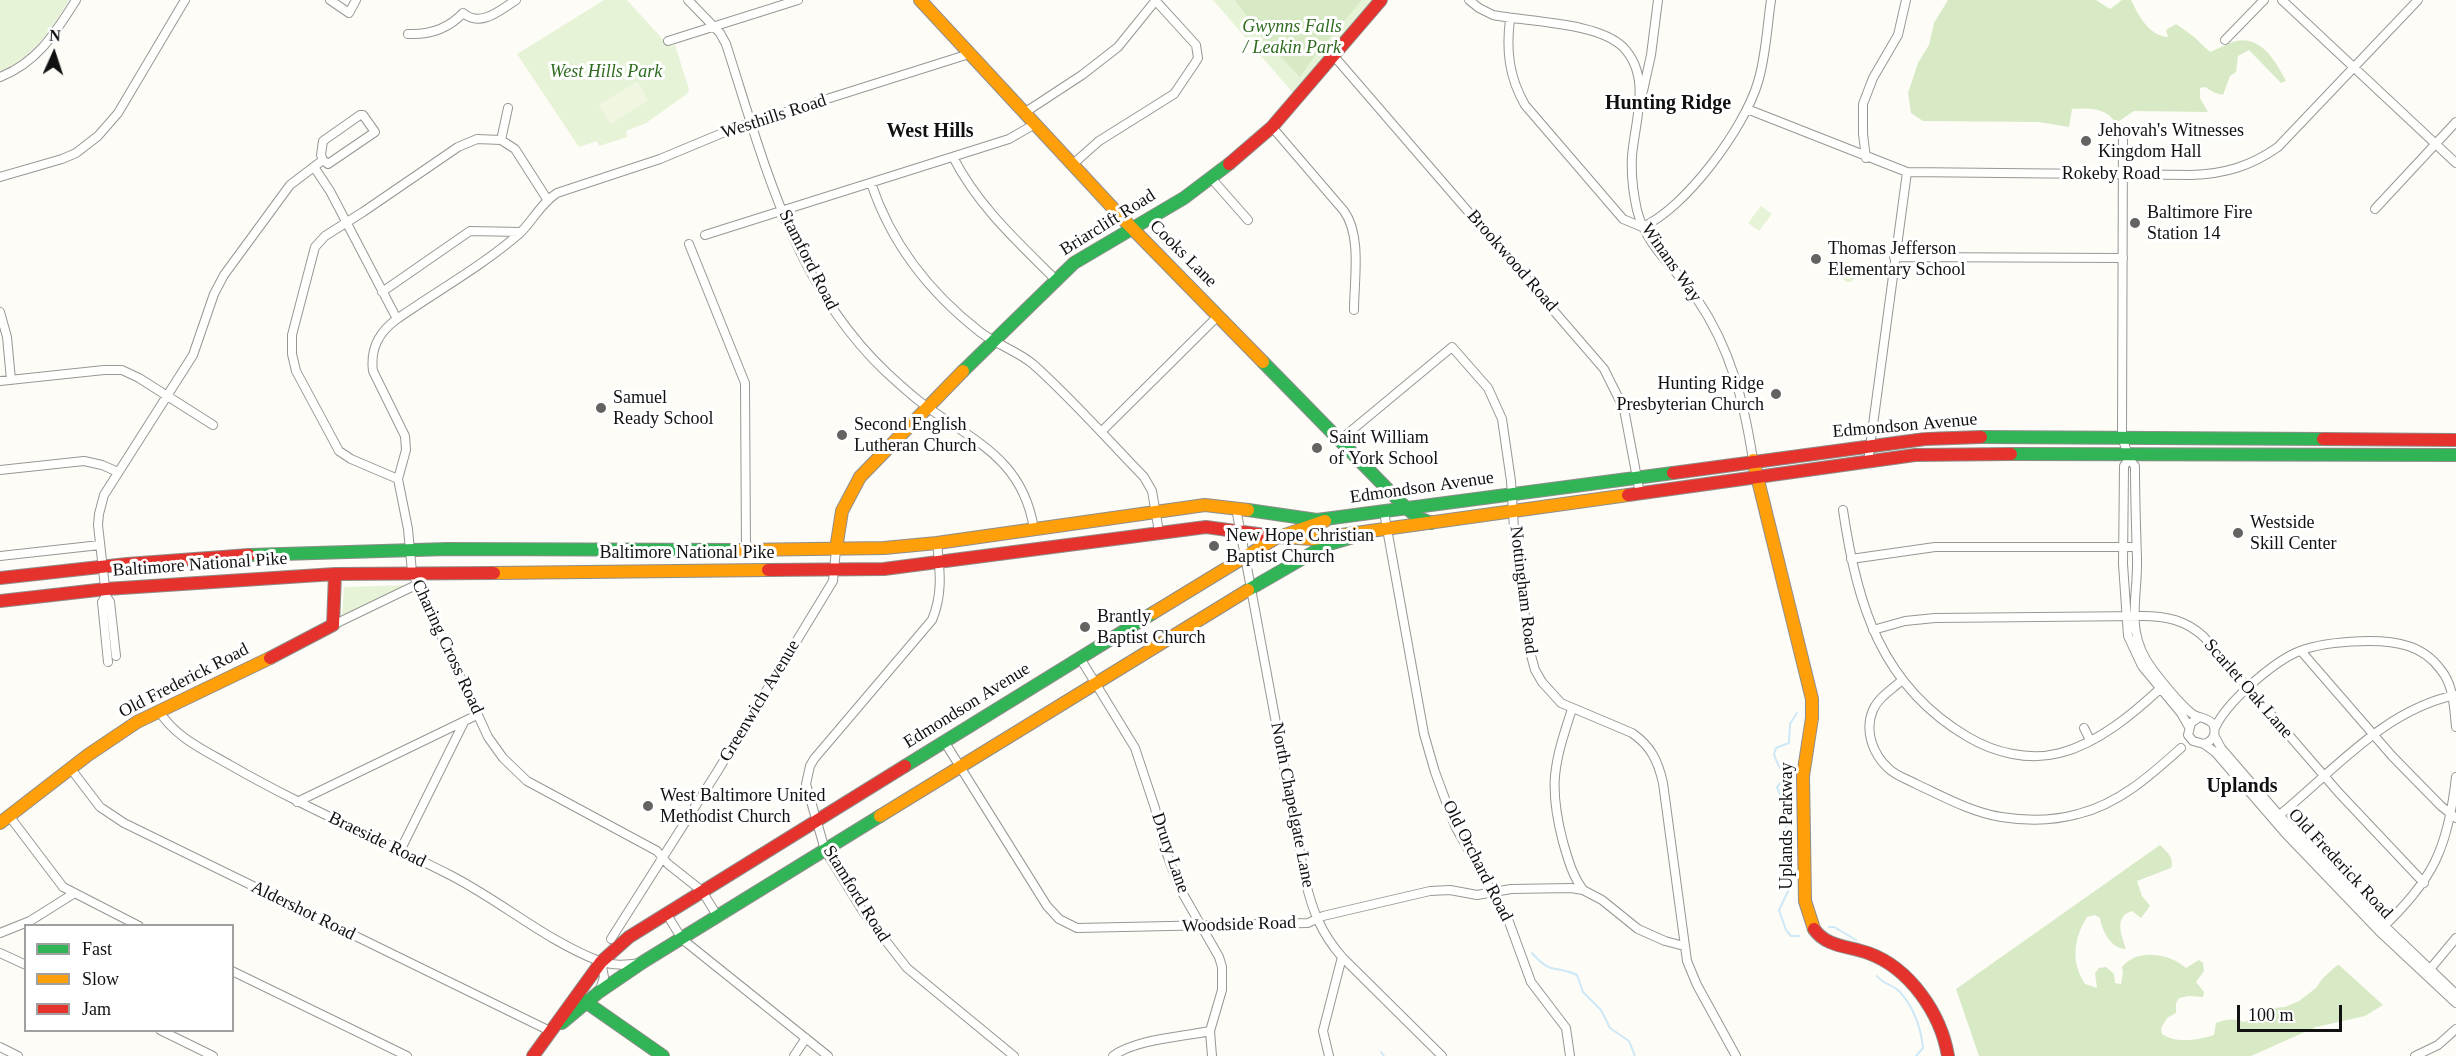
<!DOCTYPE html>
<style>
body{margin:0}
#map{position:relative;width:2456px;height:1056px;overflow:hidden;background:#fdfcf7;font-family:"Times New Roman",serif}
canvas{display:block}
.legend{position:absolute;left:24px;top:924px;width:210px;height:108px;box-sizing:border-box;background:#fff;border:2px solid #a0a0a0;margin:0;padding:8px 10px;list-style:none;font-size:18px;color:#111}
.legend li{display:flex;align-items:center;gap:12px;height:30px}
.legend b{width:30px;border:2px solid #a0a0a0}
.north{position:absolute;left:24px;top:24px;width:60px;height:60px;-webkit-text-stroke:4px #fff;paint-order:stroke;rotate:3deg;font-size:16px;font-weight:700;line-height:24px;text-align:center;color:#111}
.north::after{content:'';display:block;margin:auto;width:21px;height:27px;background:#111;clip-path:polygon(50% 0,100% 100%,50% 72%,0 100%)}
.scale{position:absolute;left:2237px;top:1005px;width:105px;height:27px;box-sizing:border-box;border:3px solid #111;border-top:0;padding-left:8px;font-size:18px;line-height:21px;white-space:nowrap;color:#111;-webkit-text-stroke:4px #fff;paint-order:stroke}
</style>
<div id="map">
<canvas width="2456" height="1056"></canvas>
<ul class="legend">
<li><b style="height:8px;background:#30b455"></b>Fast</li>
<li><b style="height:8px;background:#ff9f0a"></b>Slow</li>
<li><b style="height:8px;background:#e5322d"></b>Jam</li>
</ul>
<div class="north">N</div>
<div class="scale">100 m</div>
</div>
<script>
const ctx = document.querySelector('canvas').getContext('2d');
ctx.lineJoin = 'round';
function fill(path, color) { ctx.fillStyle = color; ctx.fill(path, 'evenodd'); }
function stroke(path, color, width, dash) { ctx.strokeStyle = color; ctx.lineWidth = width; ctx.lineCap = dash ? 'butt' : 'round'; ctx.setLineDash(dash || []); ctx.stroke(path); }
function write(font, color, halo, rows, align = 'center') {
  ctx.font = font + ' "Times New Roman",serif'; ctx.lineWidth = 6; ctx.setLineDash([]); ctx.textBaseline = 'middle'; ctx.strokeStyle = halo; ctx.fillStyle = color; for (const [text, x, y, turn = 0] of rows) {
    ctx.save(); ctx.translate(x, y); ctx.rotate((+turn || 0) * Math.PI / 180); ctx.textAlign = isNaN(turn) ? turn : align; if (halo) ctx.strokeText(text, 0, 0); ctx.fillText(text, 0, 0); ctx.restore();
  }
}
const green = new Path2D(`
 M 0,0 L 69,0 C 51,30 34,57 0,71 Z
 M 604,0 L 627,0 L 669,46 L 675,45 L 689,89 L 687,94 L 646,123 L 626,131 L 627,137 L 599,146 L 597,141 L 579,147 L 517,54 Z
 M 1213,0 L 1373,0 L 1293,93 Z
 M 1761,206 L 1772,214 L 1759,231 L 1748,223 Z
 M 1848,262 L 1858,267 L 1855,278 L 1851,282 L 1846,282 L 1836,272 L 1840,263 Z
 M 408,585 L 342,617 L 344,587 Z`);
const forest = new Path2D(`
 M 1235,0 L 1362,0 L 1320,49 L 1300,77 L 1261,36 Z
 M 1948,0 L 2096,0 L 2110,9 L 2122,0 L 2131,0 C 2139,16 2148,35 2168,37 L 2166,30 L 2176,24 L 2193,36 L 2210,52 C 2218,49 2227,43 2236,41 C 2262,36 2276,62 2286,81 L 2281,83 L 2249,50 L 2238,56 L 2236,72 L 2230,76 L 2223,95 L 2215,93 L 2205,87 L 2200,88 L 2200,98 L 2208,112 L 2134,111 L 2116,123 C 2105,107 2089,108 2072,109 L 2069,127 L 2039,122 L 1923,121 L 1911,113 L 1908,93 L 1918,63 L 1929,45 L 1934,23 Z
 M 2160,845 C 2166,851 2175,858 2171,868 L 2137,881 L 2142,896 L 2150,906 L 2141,918 L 2132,911 C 2113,917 2122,936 2126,949 C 2111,949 2102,931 2100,918 L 2095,915 L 2087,917 C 2073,940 2071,962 2085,984 L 2097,988 L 2095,973 L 2099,968 L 2106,967 L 2114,974 L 2115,983 L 2121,984 L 2123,973 L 2122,967 C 2137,948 2169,953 2186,968 L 2199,960 L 2203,963 L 2204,971 L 2196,982 L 2204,992 L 2203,997 L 2189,996 L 2179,998 L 2176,1003 L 2176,1013 L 2167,1018 L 2161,1028 L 2162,1034 C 2176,1044 2199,1040 2214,1035 L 2216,1023 C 2225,1019 2235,1018 2244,1022 L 2262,1014 L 2264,1009 L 2285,1007 L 2299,1001 L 2316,988 L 2322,979 L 2336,966 L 2339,965 L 2383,1005 L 2365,1016 L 2316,1027 L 2251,1056 L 1979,1056 L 1956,989 Z`);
const pitch = new Path2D(`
 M 637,81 L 648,100 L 611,124 L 599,105 Z`);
const stream = new Path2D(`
 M 1797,713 L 1790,724 L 1789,743 L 1776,748 L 1774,754 C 1777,767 1789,774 1777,787 L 1791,819 L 1782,834 L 1791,885 L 1779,910 L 1786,930 L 1791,936 L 1799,936
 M 1829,927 L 1834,927 L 1856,940
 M 1532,953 C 1552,976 1554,964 1577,975 L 1583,992 L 1601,1010 L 1610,1028 L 1629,1041 L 1635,1056
 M 1877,976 C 1885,986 1893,984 1900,992 C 1914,1008 1921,1028 1923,1048 L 1916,1056
 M 1381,1052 L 1384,1056`);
const street = new Path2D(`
 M 330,0 L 349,13 L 356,0
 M 688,0 L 720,33 L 726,44 C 764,162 793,284 886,372 C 899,384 913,397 927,407 C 978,443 1023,461 1034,529
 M 1469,0 L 1479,8 L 1493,15 C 1528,22 1598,22 1623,47 C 1652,77 1635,120 1632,156 C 1631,174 1633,192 1637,210 C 1646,247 1677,269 1697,299 C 1731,349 1744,402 1753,460
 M 2282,0 L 2456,163
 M 1510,19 C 1506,51 1509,77 1525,105 L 1623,219 L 1642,227
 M 408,34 C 429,35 448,29 463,13 C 481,28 500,10 516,0
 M 2225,40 L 2264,0
 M 668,41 L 798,0
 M 1333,55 L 1604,369 L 1624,409 L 1640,494
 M 0,77 C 38,62 55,33 76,0
 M 1643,91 L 1651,55 L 1658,0
 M 1747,109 L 1907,172 L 2191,175 C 2225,174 2251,166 2278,147 L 2418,0
 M 1024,113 L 1082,75 L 1118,47 L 1156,0
 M 1272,127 L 1344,211 C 1362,236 1354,280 1354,310
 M 2123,130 L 2122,437 L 2129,458
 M 501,140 L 508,108
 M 953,157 C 978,206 1017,241 1055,279
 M 1866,158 L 1863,134 L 1863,104 L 1873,78 L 1898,35 L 1906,0
 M 1072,165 L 1099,141 L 1174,94 L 1195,63 L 1198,58 L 1196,45 L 1155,0
 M 314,167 L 330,191 L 397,319
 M 0,177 L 62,159 L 76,153 L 98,136 L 118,113 L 185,0
 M 1211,178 L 1248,220
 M 871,183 C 891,243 930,293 980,332 C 997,345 1018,351 1034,365 C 1073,400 1108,440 1144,477 L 1152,491 L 1159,532
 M 2375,209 L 2456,122
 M 1642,227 C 1685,209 1745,127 1758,82 C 1766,56 1767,27 1771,0
 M 705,235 L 1009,139 L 1035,124
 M 689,244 L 745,383 L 746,549
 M 1894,257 L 2123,258
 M 382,292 L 470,231 L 521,232
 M 0,312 L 7,337 L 11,380
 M 0,381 L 104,370 L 122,370 L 139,378 L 213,425
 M 1101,432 L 1219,315
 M 1340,440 L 1452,347 L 1488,388 L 1502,419 L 1511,481 L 1514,529 L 1529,648 L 1535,670 L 1542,682 L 1561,703 L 1632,733 C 1651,746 1658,761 1663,783 L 1687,961 L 1697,985 L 1736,1056
 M 1868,462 L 1907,172
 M 0,470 L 84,461 L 102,465 L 118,472
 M 398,479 L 351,459 L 339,451 L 296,371 L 292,354 L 292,335 L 315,247 L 325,236 L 363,212 L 458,147 L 477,139 L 501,140 L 515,149 L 547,199
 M 1236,508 L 1305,879 C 1312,910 1321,933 1342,957 L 1442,1056
 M 1843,510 C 1857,605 1881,686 1968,737 C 1995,753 2029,761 2060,753 C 2099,743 2134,713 2163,686
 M 1384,512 L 1424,734 L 1435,772 L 1455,826 L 1509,922 L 1531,982 L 1566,1028 L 1570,1056
 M 937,543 C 940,571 943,594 932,620 L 814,759 L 810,766 L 806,784 L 825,850 L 864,913 L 907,968 L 1014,1056
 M 0,556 L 100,545
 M 1851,559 L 1935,547 L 2136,547
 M 106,596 L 102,602 L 108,662
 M 333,625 L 418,584
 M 1873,630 L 1905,621 L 1935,618 L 2142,616 C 2166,616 2186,620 2204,637 L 2339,793 L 2424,883
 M 2301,651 L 2392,756 L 2441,806 L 2456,818
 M 116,656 L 110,602 L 106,596 L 98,525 L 99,514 L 104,495 L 193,355 L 214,294 L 224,275 L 290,185 L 323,160 L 328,164 L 375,132 L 363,115 L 360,115 L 323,141 L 321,155 L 323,160
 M 1080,658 L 1135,748 L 1155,808 L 1164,846 L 1179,887 L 1219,957 L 1222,967 L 1222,990 L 1210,1031 L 1212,1056
 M 1901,681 C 1891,690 1878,698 1873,710 C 1864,731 1873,754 1888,768 C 1896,776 1907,779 1916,784 C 1944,797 1971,812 2001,817 C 2027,821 2053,821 2078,814 C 2119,804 2151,775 2181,748
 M 1572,709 C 1554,764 1548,785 1563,842 C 1568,859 1572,875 1583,890
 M 159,711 C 175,737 204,750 230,765 C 301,806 377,838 450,875 C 501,901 545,940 599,961 C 613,966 626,965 640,963
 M 2189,727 L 2181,713 L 2142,666 L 2128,636 L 2123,564 L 2124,466 L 2129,459 L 2135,466 C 2135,497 2136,528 2137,559 C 2138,601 2124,632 2153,670 C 2164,684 2176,700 2190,712 C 2197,719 2206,716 2213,724 C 2217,734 2213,741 2204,744 L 2193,741 L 2188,735 L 2191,723 L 2198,718
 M 2084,728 L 2090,740
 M 2215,728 C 2226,703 2270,665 2295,653 C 2321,641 2381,637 2408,646 C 2421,650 2433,659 2441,670 C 2454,686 2454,708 2456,727
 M 2214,735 L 2221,748 L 2279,815 L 2370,912 L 2456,994
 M 944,741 L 1047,906 L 1059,919 L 1077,928 L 1308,923 L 1323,916 L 1430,891 L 1450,890 L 1477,895 L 1511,889 L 1571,888 L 1583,890 L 1602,900 L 1638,929 L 1665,941 L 1684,946
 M 2204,744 L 2215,752 L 2285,833 L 2379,931 L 2456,1003
 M 71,769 L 100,807 L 124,823 L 552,1032
 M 297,802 L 477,715
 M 10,817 L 63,887 L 139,926
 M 2276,818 C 2332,773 2383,710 2456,695
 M 400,851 L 464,722
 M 666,913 L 682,939 L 828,1056
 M 718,917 L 702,891 L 668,864 L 657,851 L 527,781 L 503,758 L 488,737 L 412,572 L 408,529 L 398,479 L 406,450 L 405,436 L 373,371 C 370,348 379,332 397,319 C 437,291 482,266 519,234 C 533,221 540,204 557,193 L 660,159 L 732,129 L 969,54
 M 2380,930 C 2433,880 2448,849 2456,777
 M 0,933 L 30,921 L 73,894
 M 611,939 L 717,772 L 833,581 L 836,549
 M 0,953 L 26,965
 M 232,971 L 407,1056
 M 2426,974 L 2456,938
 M 600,990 L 604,977 L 601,962
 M 160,1030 L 213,1056
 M 0,1047 L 18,1056
 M 794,1056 L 806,1038
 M 1113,1056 C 1136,1039 1182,1037 1210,1031
 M 1329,1056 L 1323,1031 L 1342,957
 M 2415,1056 L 2438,1045 L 2456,1029`);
const fast = new Path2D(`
 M 1263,362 L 1406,508 L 1419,518 L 1431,523
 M 963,371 L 1074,263 L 1184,198 L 1229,164
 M 1981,437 L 2323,439
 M 2011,454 L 2456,455
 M 1248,510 L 1317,520 L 1673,473
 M 249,555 L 448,549 L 740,550
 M 1248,590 L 1326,545 L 1353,537
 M 905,766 L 1153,613
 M 580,998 L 663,1056
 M 562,1023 L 599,992 L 643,962 L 880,816`);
const slow = new Path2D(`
 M 920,0 L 1124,220 L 1263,362
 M 1753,460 L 1812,699 L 1812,718 L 1803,776 L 1805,901 L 1814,929
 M 1280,537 L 1313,539 L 1628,495
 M 836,549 L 842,511 L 860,477 L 963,371
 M 740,550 L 884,548 L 937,543 L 1205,505 L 1248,510
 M 494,573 L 768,570
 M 1153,613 L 1276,538 L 1325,521
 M 880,816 L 1248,590
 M 0,823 L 88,755 L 137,722 L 270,658`);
const jam = new Path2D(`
 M 1229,164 L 1272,127 L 1381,0
 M 2323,439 L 2456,440
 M 1673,473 L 1925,439 L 1981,437
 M 1628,495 L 1915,455 L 2011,454
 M 768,570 L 884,569 L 1206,527 L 1280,537
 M 0,578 L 127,564 L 249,555
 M 0,601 L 106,589 L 335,574 L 494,573
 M 270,658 L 333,625 L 335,574
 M 1814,929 C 1826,947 1849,946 1868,953 C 1910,968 1941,1014 1948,1056
 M 533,1056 L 601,962 L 629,937 L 905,766`);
const markers = [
 [2086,141,6,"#646362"],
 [2135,223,6,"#646362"],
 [1816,259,6,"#646362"],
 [1776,394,6,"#646362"],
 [601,408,6,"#646362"],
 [842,435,6,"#646362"],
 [1317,448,6,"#646362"],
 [2238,533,6,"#646362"],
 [1214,546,6,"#646362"],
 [1085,627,6,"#646362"],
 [648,806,6,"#646362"]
];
const parkNames = [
 ["Gwynns Falls",1292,27],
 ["/ Leakin Park",1292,48],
 ["West Hills Park",606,72]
];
const streetNames = [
 ["Westhills Road",774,117,-18],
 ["Rokeby Road",2111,174],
 ["Briarclift Road",1108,223,-32],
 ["Cooks Lane",1183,254,45],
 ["Stamford Road",808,260,63],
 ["Brookwood Road",1512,261,49],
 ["Winans Way",1671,263,55],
 ["Edmondson Avenue",1905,426,-5],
 ["Edmondson Avenue",1422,488,-8],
 ["Baltimore National Pike",687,553],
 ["Baltimore National Pike",200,565,-4],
 ["Nottingham Road",1523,590,83],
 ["Charing Cross Road",447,647,65],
 ["Old Frederick Road",184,681,-27],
 ["Scarlet Oak Lane",2248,689,49],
 ["Greenwich Avenue",760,701,-59],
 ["Edmondson Avenue",967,706,-32],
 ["North Chapelgate Lane",1292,805,79],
 ["Uplands Parkway",1787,826,-90],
 ["Braeside Road",377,840,26],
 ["Drury Lane",1170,853,71],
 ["Old Orchard Road",1477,861,63],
 ["Old Frederick Road",2340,864,47],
 ["Stamford Road",856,894,58],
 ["Aldershot Road",303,911,26],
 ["Woodside Road",1239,925,-2]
];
const poiNames = [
 ["Jehovah's Witnesses",2098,131],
 ["Kingdom Hall",2098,152],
 ["Baltimore Fire",2147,213],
 ["Station 14",2147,234],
 ["Thomas Jefferson",1828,249],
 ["Elementary School",1828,270],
 ["Hunting Ridge",1764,384,"right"],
 ["Presbyterian Church",1764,405,"right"],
 ["Samuel",613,398],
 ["Ready School",613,419],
 ["Second English",854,425],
 ["Lutheran Church",854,446],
 ["Saint William",1329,438],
 ["of York School",1329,459],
 ["Westside",2250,523],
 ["Skill Center",2250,544],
 ["New Hope Christian",1226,536],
 ["Baptist Church",1226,557],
 ["Brantly",1097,617],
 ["Baptist Church",1097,638],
 ["West Baltimore United",660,796],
 ["Methodist Church",660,817]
];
const neighbourhoodNames = [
 ["Hunting Ridge",1668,104],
 ["West Hills",930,132],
 ["Uplands",2242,787]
];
fill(green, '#e7f3d7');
fill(forest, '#d8eac5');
fill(pitch, '#f0f6e1');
stroke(stream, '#cde8f7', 2);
stroke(street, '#979795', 10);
stroke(fast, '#8e8d8b', 14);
stroke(slow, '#8e8d8b', 14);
stroke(jam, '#8e8d8b', 14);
stroke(street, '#fffffe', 8);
stroke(fast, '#30b455', 12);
stroke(slow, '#ff9f0a', 12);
stroke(jam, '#e5322d', 12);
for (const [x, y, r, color] of markers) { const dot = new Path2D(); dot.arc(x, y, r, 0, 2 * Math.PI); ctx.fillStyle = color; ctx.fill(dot); stroke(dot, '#fff', 2); }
write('italic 18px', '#2f6b1f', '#fff', parkNames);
write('18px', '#111', '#fff', streetNames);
write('18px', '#111', '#fff', poiNames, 'left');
write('bold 20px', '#111', '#fff', neighbourhoodNames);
</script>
